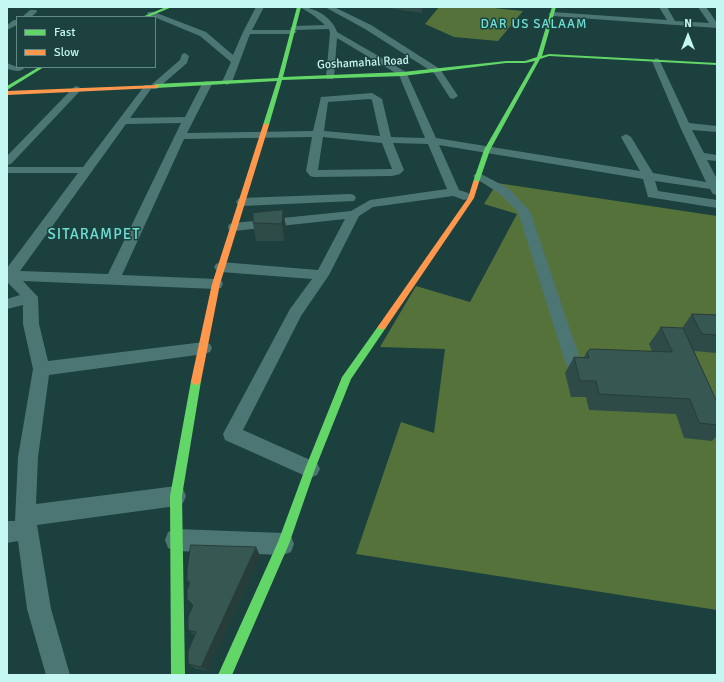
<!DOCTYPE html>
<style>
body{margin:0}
#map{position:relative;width:724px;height:682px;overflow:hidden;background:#1b403e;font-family:Signika,sans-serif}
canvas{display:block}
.frame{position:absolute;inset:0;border:8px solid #c4f7f2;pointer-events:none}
.legend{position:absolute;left:16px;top:16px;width:140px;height:52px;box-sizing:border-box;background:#1d413e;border:1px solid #608a86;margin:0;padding:5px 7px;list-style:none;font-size:12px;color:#c4f7f2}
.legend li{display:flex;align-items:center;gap:8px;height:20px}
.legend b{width:20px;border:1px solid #608a86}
.north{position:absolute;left:668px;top:16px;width:40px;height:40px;-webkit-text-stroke:3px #1d413e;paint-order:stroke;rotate:0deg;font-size:11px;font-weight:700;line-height:16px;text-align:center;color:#c4f7f2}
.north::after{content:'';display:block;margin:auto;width:14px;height:18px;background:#c4f7f2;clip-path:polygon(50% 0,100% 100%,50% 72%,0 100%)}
</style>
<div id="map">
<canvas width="724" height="682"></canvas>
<div class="frame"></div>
<ul class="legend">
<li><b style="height:5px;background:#63d668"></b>Fast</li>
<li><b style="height:5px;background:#ff974d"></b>Slow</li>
</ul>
<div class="north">N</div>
</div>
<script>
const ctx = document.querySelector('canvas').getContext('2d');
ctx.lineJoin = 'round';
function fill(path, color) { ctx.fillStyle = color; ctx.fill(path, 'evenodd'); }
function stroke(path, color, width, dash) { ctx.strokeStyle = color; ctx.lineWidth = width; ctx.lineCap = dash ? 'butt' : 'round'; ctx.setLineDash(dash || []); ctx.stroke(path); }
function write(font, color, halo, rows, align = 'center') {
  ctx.font = font + ' Signika,sans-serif'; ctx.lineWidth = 3; ctx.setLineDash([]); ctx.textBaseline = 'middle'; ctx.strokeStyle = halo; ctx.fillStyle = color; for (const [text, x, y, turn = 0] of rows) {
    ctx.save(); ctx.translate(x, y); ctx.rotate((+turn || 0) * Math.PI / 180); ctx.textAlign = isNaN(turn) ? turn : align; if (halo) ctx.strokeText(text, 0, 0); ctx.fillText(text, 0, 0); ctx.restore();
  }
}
const green = new Path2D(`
 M 439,7 L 484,7 L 523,11 L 498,41 L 454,37 L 425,24 Z
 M 497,183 L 717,216 L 717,610 L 356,554 L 401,422 L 434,433 L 445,349 L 380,347 L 416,286 L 470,302 L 517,214 L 484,204 Z`);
const street = new Path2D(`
 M 256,7 L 264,7 L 252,30 L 291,30 L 290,28 L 294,26 L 325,25 L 313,15 L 300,7 C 315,7 333,18 337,32 L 406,72 L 436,138 L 640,171 L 621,137 L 626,134 L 631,137 L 653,173 L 706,182 L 681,129 L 652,61 L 656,58 L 659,59 L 689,123 L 717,126 L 717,132 L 692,130 L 704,153 L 717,155 L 717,161 L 707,160 L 717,179 L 717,195 L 713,194 L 710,189 L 655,181 L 658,191 L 717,200 L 717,208 L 648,197 L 643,179 L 439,145 L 459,190 L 468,193 L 470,196 L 468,199 L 464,200 L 453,196 L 373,207 L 359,216 L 329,275 L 301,316 L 243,430 L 317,463 L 320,469 L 317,475 L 310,478 L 225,440 L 223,434 L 290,309 L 312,279 L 221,272 L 216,270 L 214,267 L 216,264 L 221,262 L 318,270 L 345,219 L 234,231 L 229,230 L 228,227 L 229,224 L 234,223 L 351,211 L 370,200 L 447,189 L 428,144 L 393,143 L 404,170 L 400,174 L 392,176 L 314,177 L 310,176 L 306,171 L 312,137 L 184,139 L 122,275 L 216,279 L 221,280 L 223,284 L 221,288 L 216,289 L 23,281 L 38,297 L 39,324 L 48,361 L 204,342 L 210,344 L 212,348 L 210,352 L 204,354 L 49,375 L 38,457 L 36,504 L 176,486 L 183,489 L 186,496 L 183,503 L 176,506 L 37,525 L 51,609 L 70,675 L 46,675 L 27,609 L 18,541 L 7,543 L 7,521 L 15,521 L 18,457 L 33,369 L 23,324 L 23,305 L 7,309 L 7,299 L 20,295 L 7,282 L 7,268 L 78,173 L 7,173 L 7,167 L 83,167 L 145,85 L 151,85 L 180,60 L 182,54 L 185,53 L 189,56 L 187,63 L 157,89 L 151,89 L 130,118 L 185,117 L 202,84 L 207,81 L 212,84 L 187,133 L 313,131 L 321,97 L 372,93 L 382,99 L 391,137 L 425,138 L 399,75 L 337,38 L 334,77 L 333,79 L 327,79 L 326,77 L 330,33 L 329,29 L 295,30 L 297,32 L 293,34 L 250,34 L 232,82 L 227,85 L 222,82 L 231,62 L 200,36 L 147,14 L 148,12 L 154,12 L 206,32 L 233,55 L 243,32 ZM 370,99 L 372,100 L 380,136 L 324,131 L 328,102 ZM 181,123 L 108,274 L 20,271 L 126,124 ZM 323,137 L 382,143 L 392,169 L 318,170 Z
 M 325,7 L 334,7 L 371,25 L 440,69 L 458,96 L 453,99 L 450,98 L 434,73 L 365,29 Z
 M 659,7 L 667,7 L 675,21 L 709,23 L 698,7 L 706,7 L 717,23 L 717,28 L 552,16 L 548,14 L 552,12 L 667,20 Z
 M 30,10 L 36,10 L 37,12 L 31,17 L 22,17 Z
 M 14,20 L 17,20 L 17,25 L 7,30 L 7,25 Z
 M 7,63 L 17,67 L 25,67 C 20,74 14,70 7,69 Z
 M 77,86 L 82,89 L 80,91 L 11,164 L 7,165 L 7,156 L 74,87 Z
 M 479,173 L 508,188 L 530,211 L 581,362 L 579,367 L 573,369 L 567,367 L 565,362 L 518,212 L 499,193 L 475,178 L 473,176 L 475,174 Z
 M 350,194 L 354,195 L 356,198 L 354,201 L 242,206 L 238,205 L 236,202 L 238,199 L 242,198 Z
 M 176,529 L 283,533 L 291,536 L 294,544 L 291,552 L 283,555 L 176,551 L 168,548 L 165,540 L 168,532 Z`);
const fast = new Path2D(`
 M 166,7 L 172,7 L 148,17 L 142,17 Z
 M 297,7 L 301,7 L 283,77 L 403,72 L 506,61 L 525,61 L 537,57 L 552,7 L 556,7 L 542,56 L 549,54 L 717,63 L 717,65 L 549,56 L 540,59 L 490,150 L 479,182 L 476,184 L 473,182 L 484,150 L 535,61 L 525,63 L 506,63 L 403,76 L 282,80 L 269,125 L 266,127 L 263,125 L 277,81 L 156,88 L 153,86 L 156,84 L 278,78 Z
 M 39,67 L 44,67 L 7,90 L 7,86 Z
 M 382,324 L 386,327 L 385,329 L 351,379 L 315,469 L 289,544 L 232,675 L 218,675 L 278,542 L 305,469 L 342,377 L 379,325 Z
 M 196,377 L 199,378 L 201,381 L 182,496 L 185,675 L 171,675 L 170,496 L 191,381 L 193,378 Z`);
const slow = new Path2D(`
 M 158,85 L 159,86 L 156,88 L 7,95 L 7,91 Z
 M 266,123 L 269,125 L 220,284 L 201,381 L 199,384 L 196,385 L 193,384 L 191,381 L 212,284 L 263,125 Z
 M 476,180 L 479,182 L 474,198 L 385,329 L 379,329 L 378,327 L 379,325 L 468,198 L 473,182 Z`);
const wall = new Path2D(`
 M 393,7 L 426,7 L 422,13 L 393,9 Z
 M 283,210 L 286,227 L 284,241 L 256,241 L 253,223 Z
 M 692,314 L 717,315 L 717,353 L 694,351 L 717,402 L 717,436 L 712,441 L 684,438 L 676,414 L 589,410 L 586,397 L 571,397 L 565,373 L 574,357 L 584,357 L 587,352 L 652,351 L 649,344 L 661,327 L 682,328 Z
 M 256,547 L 260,556 L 208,671 L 196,669 L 188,664 L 194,635 L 188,630 L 193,605 L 190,584 L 187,581 Z`);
const shadedWall = new Path2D(`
 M 422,7 L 426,7 L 422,13 Z
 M 283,210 L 286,227 L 284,241 L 282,224 Z
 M 256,547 L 260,556 L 208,671 L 201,667 Z`);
const building = new Path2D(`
 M 283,210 L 282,224 L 253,223 L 253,213 Z
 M 692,314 L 717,315 L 717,335 L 702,334 Z
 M 661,327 L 683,328 L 717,402 L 717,425 L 699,423 L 690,399 L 599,394 L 596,381 L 580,381 L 574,357 L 589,358 L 587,352 L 590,349 L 672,352 Z
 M 191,545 L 256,547 L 201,667 L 188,664 L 188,651 L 196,632 L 188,630 L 188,617 L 193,605 L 187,599 L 187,591 L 190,582 L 187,581 L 187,570 Z`);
const farStreetnames = [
 ["Goshamahal Road",363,63,-3]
];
const farNeighbourhoodnames = [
 ["DAR US SALAAM",534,25]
];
const neighbourhoodNames = [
 ["SITARAMPET",94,235]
];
fill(green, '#55723b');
fill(street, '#4c7674');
fill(fast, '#63d668');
fill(slow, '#ff974d');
fill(wall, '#2f4b47');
fill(shadedWall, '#263d39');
fill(building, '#375752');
stroke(building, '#263d39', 1);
write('12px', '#c4f7f2', '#1d413e', farStreetnames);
ctx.letterSpacing = '1px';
write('13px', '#6edfd7', '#1d413e', farNeighbourhoodnames);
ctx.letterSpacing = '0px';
ctx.letterSpacing = '1px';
write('15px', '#6edfd7', '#1d413e', neighbourhoodNames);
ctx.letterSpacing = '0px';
</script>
